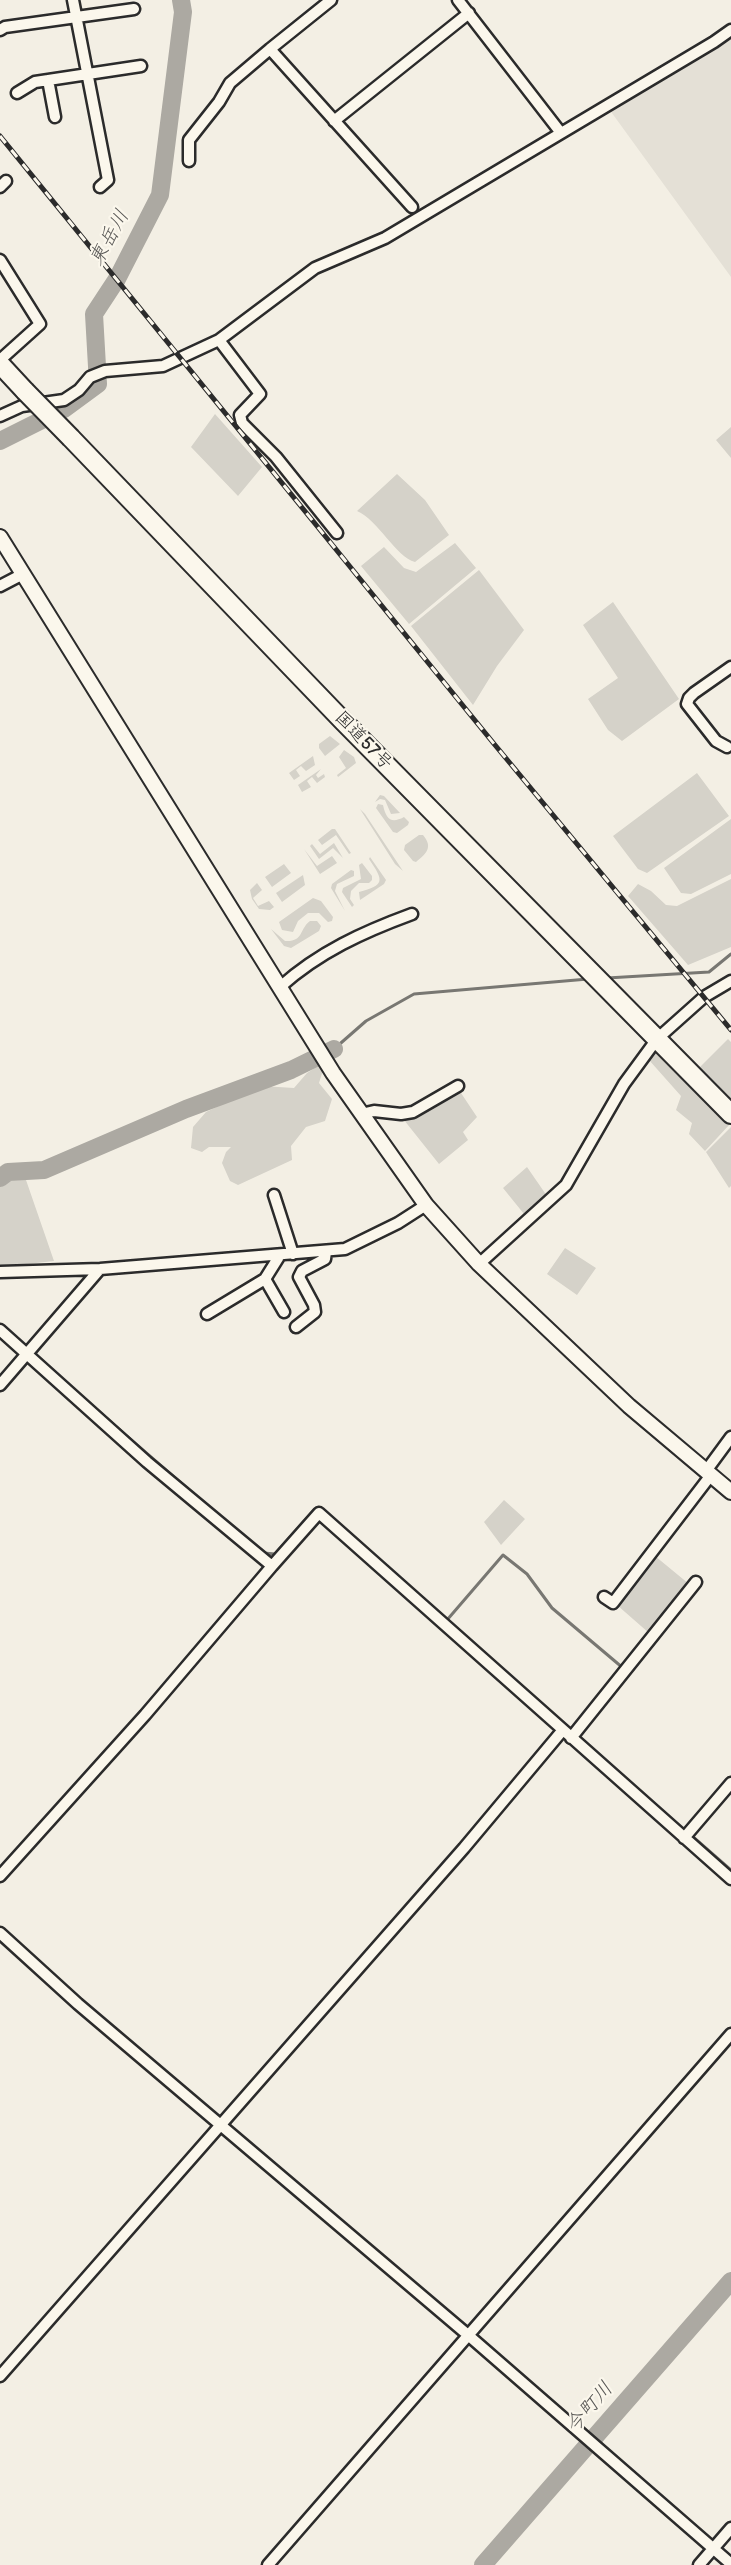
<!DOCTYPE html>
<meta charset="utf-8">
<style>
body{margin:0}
canvas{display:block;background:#f3efe4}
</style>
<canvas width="731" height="2565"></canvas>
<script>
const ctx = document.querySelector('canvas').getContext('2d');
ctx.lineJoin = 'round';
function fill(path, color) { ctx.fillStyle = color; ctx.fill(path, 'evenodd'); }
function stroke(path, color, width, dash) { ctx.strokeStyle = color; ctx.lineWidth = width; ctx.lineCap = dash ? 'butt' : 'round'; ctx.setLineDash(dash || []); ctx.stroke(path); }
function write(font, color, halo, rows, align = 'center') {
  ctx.font = font + ' "Balsamiq Sans","Klee One",sans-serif'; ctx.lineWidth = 4.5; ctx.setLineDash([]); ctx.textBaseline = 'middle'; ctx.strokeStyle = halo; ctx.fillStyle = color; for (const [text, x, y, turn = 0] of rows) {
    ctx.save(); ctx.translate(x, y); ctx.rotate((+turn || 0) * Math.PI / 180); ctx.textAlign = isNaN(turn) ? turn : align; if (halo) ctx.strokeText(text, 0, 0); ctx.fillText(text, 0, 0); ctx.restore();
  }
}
const built = new Path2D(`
 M 731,33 L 731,277 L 609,109 Z`);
const green = new Path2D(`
 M 215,414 L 262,467 L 238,496 L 191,447 Z
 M 731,427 L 731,458 L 716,440 Z
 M 397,474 L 425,500 L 449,535 L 415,562 C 396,557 378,520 357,511 Z
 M 455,543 L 476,568 L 409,624 L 361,566 L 384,547 L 404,568 L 416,572 Z
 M 479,570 L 524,630 L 497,666 L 473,705 L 411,626 Z
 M 613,602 L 679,699 L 622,741 L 608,730 L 588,699 L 618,678 L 583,625 Z
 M 330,736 L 340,744 L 325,756 L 319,748 L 319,744 Z
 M 344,750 L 354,757 L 356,763 L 338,777 L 337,775 L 346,768 L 339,757 Z
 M 313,756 L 315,765 L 306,771 L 301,766 L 296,770 L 300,776 L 294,780 L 289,773 Z
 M 321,769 L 316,775 L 318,778 L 324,774 L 325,777 L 317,783 L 312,777 L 307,781 L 311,787 L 302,792 L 298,785 Z
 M 697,773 L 729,816 L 647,873 L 638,869 L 613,836 Z
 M 380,795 L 384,796 L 400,813 L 391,814 L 385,800 L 380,799 L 375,802 Z
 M 378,804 L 383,805 C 386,819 391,824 404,817 L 409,822 L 408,825 L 397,833 L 393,832 L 376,808 Z
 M 360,809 L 365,814 L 403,871 L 395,864 Z
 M 731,819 L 731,874 L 691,894 L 681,893 L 664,868 Z
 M 332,829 L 335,829 L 351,853 L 349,854 L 336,835 L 322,845 L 318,840 Z
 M 419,835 L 423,835 C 433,847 427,853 416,862 L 413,861 L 404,850 L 405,845 Z
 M 334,843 L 343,858 L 333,848 L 319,859 L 310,846 L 312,844 L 320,854 Z
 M 304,849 L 317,866 L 332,856 L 337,863 L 320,874 Z
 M 370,857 L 386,880 L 384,884 L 360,900 L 359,892 C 385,885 384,881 369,859 Z
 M 362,863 L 372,876 L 372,880 L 369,883 L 359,883 L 351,891 L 350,899 L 354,905 L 352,907 L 342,892 L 343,888 L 361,879 L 359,865 Z
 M 284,864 L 291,873 L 272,887 L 265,877 Z
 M 351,870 L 354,871 L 354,876 L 337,884 L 335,891 L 345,911 L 331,888 L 332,884 Z
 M 303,875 L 305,885 L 282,902 L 276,893 Z
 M 731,879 L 731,947 L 688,965 L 628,896 L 638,884 L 651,891 L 666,905 L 677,906 Z
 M 257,883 L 262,890 L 253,898 L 258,906 L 269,901 L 274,907 L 270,910 L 259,909 L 252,899 L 250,890 Z
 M 313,898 L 321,901 L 333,917 L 332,921 L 328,922 L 319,913 L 308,913 L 298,921 L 293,932 L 282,930 L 279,922 Z
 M 310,921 L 317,921 L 321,926 L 319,931 L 291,948 L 284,946 L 271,929 L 285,941 C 304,942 299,929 310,921 Z
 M 728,1039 L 731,1042 L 731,1099 L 700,1067 Z
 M 658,1050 L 730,1124 L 705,1151 L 689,1134 L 692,1123 L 676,1110 L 681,1096 L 649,1060 Z
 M 321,1064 L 324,1067 L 319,1083 L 332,1099 L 325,1121 L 306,1127 L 291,1146 L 292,1160 L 238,1185 L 230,1181 L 222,1163 L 226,1152 L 231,1147 L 209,1147 L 202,1152 L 191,1148 L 193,1127 L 206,1112 L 262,1086 L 294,1088 L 307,1073 Z
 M 459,1090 L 477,1117 L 463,1132 L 468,1140 L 439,1164 L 404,1120 L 422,1114 Z
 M 731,1127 L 731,1186 L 729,1188 L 706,1152 Z
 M 527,1167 L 547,1196 L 524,1214 L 503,1188 Z
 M 0,1177 L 26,1180 L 54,1261 L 0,1267 Z
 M 565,1248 L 596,1268 L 577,1295 L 547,1274 Z
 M 504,1500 L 525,1519 L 501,1545 L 484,1522 Z
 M 655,1556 L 689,1584 L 649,1633 L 617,1605 Z`);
const stream = new Path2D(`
 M 607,978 L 709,972 L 731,954
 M 334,1049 L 366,1021 L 414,994 L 588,979
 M 91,1405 L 197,1497
 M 264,1553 L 275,1554 L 315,1509 L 318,1509
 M 398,1576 L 447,1620 L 503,1555 L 527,1574 L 552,1608 L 623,1668
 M 693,1833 L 692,1836 L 731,1870`);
const river = new Path2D(`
 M 0,441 L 64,409 L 98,384 L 94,314 L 117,279 L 160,195 L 183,12 L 181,0
 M 0,1178 L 8,1172 L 44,1170 L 186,1109 L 291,1070 L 334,1049
 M 483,2565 L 731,2281`);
const minor = new Path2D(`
 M 73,0 L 108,180 L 100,187
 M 458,0 L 561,133
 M 0,30 L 5,27 L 134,9
 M 270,49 L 331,0
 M 48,80 L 55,117
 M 17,93 L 35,82 L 141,66
 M 334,121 L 469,13
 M 189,161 L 189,140 L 219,102 L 230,83 L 270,49 L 412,207
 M 0,187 L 6,181
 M 0,260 L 40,324 L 0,360
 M 219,340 L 260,394 L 240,415 L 242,423 L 276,457 L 337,533
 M 0,416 L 22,406 L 64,400 L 79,390 L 90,377 L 105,371 L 163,366 L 219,340 L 315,268 L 385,238 L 714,42 L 731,30
 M 0,586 L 23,574
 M 727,747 L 716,741 L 687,704 L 689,698 L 694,693 L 731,667
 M 280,987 C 319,952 363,932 412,914
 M 361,1114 L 374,1111 L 401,1114 L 413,1112 L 458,1086
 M 274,1195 L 293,1254
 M 479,1264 L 566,1185 L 624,1084 L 657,1039 L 704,997 L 731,981
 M 0,1272 L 100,1269 L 345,1249 L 398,1223 L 426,1205
 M 265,1279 L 284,1312
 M 207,1314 L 265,1279 L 280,1255
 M 296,1327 L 315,1312 L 314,1305 L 299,1277 L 302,1271 L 325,1259 L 326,1252
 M 0,1330 L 147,1462 L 272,1566 L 319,1513 L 731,1879
 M 0,1385 L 100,1269
 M 706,1471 L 731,1437
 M 604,1597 L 613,1603 L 711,1475
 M 571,1738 L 696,1582
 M 684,1838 L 731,1783
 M 0,1876 L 145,1715 L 272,1566
 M 0,1933 L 78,2004 L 468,2335 L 731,2564
 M 0,2376 L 464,1848 L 562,1731
 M 268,2565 L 731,2034
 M 699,2565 L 731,2528`);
const tertiary = new Path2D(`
 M 0,537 L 333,1073 L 426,1205 L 479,1264 L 629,1406 L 731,1492`);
const trunk = new Path2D(`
 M 0,364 L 25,391
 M 71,438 L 343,721 L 731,1114`);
const rail = new Path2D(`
 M 0,136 L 495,745 L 731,1030`);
const trunkBridge = new Path2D(`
 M 25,391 L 71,438`);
const streetNames = [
 ["国道57号",363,741,46]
];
const waterNames = [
 ["東岳川",110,238,-61],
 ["今町川",590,2408,-49]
];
fill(built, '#e4e0d6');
fill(green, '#d5d2c9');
stroke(stream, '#787772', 3);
stroke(river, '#aca9a2', 18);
stroke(minor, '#2b2b2b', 15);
stroke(tertiary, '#2b2b2b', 18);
stroke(trunk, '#2b2b2b', 22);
stroke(minor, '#fbf7ec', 10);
stroke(tertiary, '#fbf7ec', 14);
stroke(trunk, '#fbf7ec', 18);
stroke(rail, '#2b2b2b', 5);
stroke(rail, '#fbf7ec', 3, [9]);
stroke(trunkBridge, '#2b2b2b', 22, []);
stroke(trunkBridge, '#fbf7ec', 18);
write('18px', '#2b2b2b', '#fbf7ec', streetNames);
write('italic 20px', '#585755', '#fbf7ec', waterNames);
</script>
